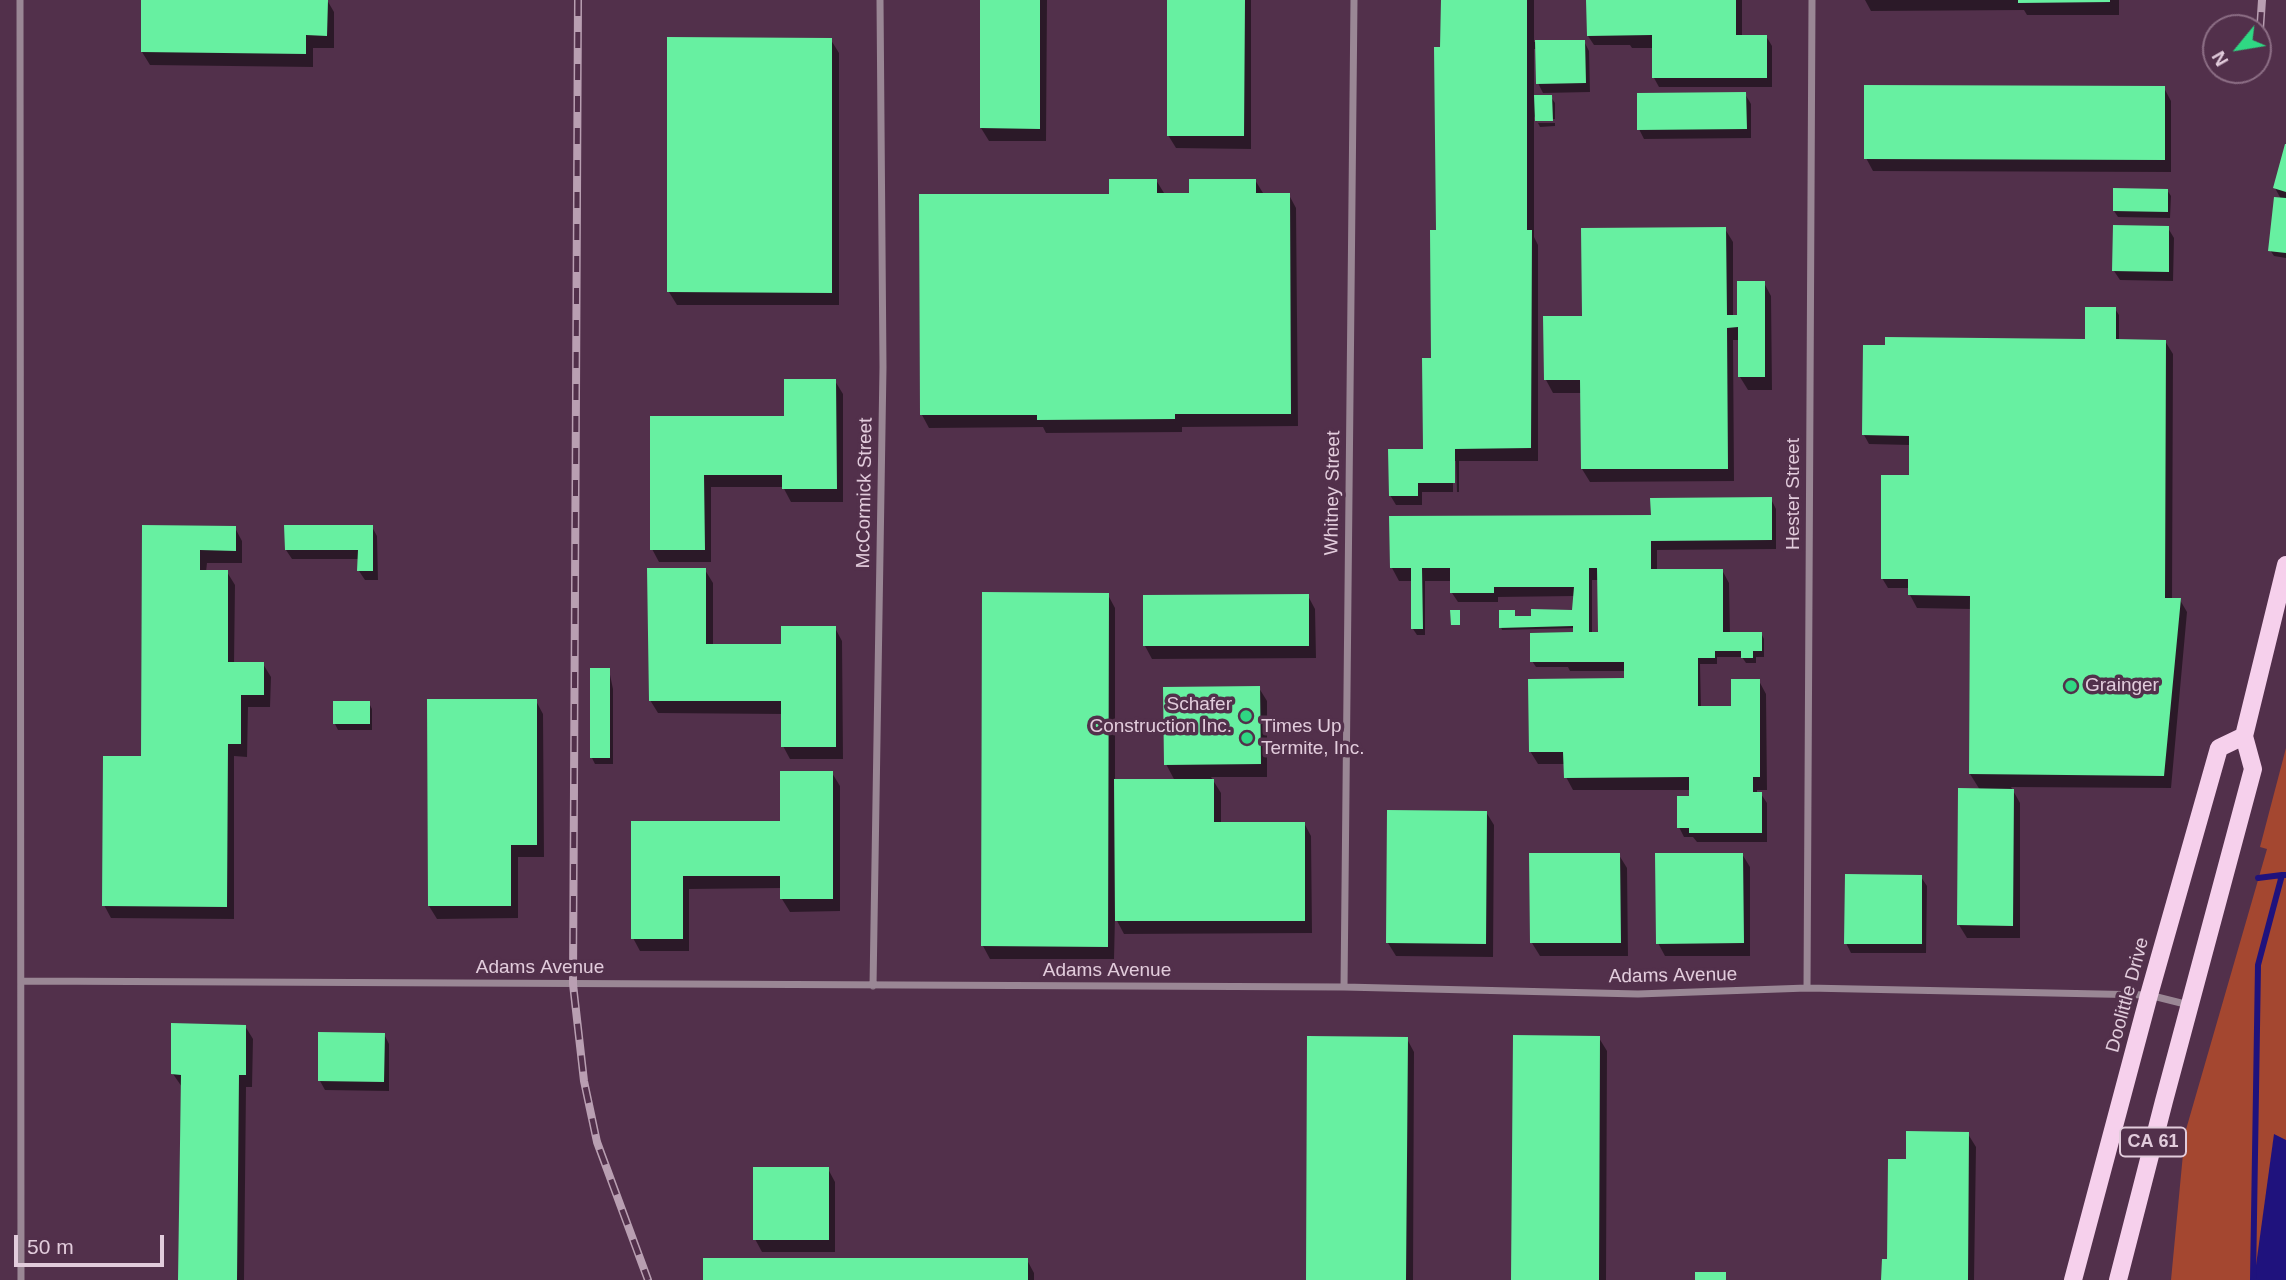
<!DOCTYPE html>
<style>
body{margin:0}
#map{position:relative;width:2286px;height:1280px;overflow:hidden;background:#52304b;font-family:Arial,sans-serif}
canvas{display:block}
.north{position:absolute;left:2202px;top:14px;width:70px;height:70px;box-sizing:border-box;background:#52304b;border:2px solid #8c6e85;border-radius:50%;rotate:240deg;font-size:19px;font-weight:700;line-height:28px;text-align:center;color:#e2ccdc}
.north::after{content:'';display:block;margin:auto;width:24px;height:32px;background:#2fd883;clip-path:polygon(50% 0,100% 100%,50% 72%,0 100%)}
.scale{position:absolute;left:14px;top:1235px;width:150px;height:32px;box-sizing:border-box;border:4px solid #e2ccdc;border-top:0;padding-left:9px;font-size:21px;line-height:24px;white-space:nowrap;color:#e2ccdc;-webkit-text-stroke:5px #52304b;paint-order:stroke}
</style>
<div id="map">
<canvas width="2286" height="1280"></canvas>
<div class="north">N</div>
<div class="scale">50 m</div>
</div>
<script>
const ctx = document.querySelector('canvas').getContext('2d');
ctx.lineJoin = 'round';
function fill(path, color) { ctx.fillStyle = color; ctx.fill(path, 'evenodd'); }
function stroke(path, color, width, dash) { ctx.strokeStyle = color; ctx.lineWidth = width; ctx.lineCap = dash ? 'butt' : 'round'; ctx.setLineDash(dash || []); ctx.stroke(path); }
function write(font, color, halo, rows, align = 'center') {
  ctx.font = font + ' Arial,sans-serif'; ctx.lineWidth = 7; ctx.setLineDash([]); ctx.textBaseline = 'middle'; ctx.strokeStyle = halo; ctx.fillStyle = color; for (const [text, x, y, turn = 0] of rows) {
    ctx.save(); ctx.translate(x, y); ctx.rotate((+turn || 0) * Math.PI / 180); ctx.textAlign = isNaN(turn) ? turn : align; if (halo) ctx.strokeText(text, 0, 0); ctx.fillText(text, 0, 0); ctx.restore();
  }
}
const green = new Path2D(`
 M 2286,748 L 2286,1280 L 2171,1280 L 2185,1133 L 2267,849 L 2260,847 Z`);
const water = new Path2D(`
 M 2274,1134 L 2286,1140 L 2286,1280 L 2254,1280 Z`);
const shadow = new Path2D(`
 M 143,0 L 327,0 L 334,12 L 334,48 L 313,48 L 313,67 L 150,65 L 142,52 Z
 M 982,0 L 1047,0 L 1046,141 L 989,141 L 981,128 Z
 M 1169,0 L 1251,0 L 1251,149 L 1176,148 L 1168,135 Z
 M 1443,0 L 1534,0 L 1534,42 L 1584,41 L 1589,51 L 1590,92 L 1543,93 L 1538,83 L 1537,49 L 1534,49 L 1534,97 L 1551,97 L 1555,103 L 1555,119 L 1537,119 L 1537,122 L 1534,116 L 1534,237 L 1538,245 L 1538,461 L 1459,461 L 1459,492 L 1422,492 L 1422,505 L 1396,505 L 1390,495 L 1425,451 L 1433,360 ZM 1453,461 L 1456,461 L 1457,492 L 1453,492 Z
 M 1588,0 L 1742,0 L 1742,37 L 1766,36 L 1772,46 L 1772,87 L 1659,87 L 1654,78 L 1653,48 L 1632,48 L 1630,45 L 1594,45 L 1588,36 Z
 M 1865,0 L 2119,0 L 2119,15 L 2027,15 L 2024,10 L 1871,11 Z
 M 831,40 L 839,53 L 839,305 L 677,305 L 669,292 Z
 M 2164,88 L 2171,101 L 2171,172 L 1873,171 L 1866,158 Z
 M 1745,94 L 1751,104 L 1751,138 L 1644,139 L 1639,129 Z
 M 1538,123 L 1555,123 L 1555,126 L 1540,127 Z
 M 2286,149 L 2286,258 L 2274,256 L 2270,250 L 2281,199 L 2275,188 Z
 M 1156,180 L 1164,193 L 1190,195 L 1255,180 L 1263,193 L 1289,195 L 1296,208 L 1298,426 L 1182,427 L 1182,432 L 1046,433 L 1043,427 L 929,428 L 922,415 L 1111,196 Z
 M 2167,190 L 2171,196 L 2170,218 L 2118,217 L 2114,211 Z
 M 2168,228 L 2174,238 L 2173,281 L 2120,280 L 2114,271 Z
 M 1725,229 L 1733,242 L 1733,317 L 1739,317 L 1764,283 L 1771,296 L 1772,390 L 1748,390 L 1740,377 L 1740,340 L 1733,340 L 1734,481 L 1590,482 L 1582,469 L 1582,393 L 1553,393 L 1546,380 L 1584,317 Z
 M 2115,309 L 2119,315 L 2119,341 L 2165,341 L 2173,354 L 2172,600 L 2180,600 L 2187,612 L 2171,788 L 2011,787 L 2020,803 L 2020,938 L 1967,938 L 1959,925 L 1980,790 L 1970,774 L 1971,609 L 1917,608 L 1910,595 L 1910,588 L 1888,588 L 1882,578 L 1910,477 L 1910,445 L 1869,444 L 1864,435 L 2090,341 Z
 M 835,381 L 843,394 L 843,502 L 791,502 L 783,487 L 711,487 L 711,562 L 659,562 L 652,549 L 651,417 L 786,417 Z
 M 1771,499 L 1776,509 L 1776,549 L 1657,550 L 1657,571 L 1722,570 L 1729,583 L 1730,634 L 1761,633 L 1764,639 L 1764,657 L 1756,657 L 1756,663 L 1746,663 L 1742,657 L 1717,657 L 1717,664 L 1700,664 L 1701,708 L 1733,708 L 1759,681 L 1766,694 L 1767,790 L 1757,790 L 1757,794 L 1761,794 L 1767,803 L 1767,842 L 1697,842 L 1693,837 L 1684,837 L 1679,827 L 1691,798 L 1691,790 L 1573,790 L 1566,777 L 1565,764 L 1538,764 L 1530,751 L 1626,680 L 1626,671 L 1570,671 L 1568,667 L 1536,667 L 1532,661 L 1576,634 L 1575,628 L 1502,630 L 1501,627 L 1514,612 L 1516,618 L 1575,618 L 1575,596 L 1498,597 L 1498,602 L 1458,602 L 1452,593 L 1452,581 L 1425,581 L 1425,635 L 1417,635 L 1413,629 L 1413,581 L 1399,581 L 1392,568 L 1652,516 ZM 1592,580 L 1599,580 L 1599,634 L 1592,634 Z
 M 144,527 L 235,528 L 242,541 L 242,563 L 207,563 L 206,572 L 227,572 L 235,585 L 234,664 L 263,664 L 271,677 L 270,707 L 248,707 L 247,757 L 234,756 L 234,919 L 111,918 L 104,905 L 143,758 Z
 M 372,527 L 377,536 L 378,580 L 365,580 L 359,571 L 359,559 L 292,559 L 286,550 Z
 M 705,570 L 713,583 L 713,645 L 782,645 L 835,628 L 842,641 L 843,759 L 790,759 L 783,746 L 782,714 L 658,713 L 650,700 Z
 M 1108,595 L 1115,608 L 1115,781 L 1175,781 L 1166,764 L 1259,688 L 1267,701 L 1267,777 L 1211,777 L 1221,793 L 1221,824 L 1304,823 L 1311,836 L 1312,933 L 1124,934 L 1115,917 L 1114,959 L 990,959 L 983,946 Z
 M 1308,596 L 1315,609 L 1316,658 L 1152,659 L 1145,646 L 1145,597 Z
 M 609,670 L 613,689 L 613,764 L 595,764 L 592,758 Z
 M 536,701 L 543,714 L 544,857 L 518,857 L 518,918 L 437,919 L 429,906 Z
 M 369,703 L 372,709 L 372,730 L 338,730 L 335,724 Z
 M 832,773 L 840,786 L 840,911 L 790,912 L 782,899 L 782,888 L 689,889 L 689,951 L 640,951 L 633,938 L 632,822 L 782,823 Z
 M 1486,812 L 1494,825 L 1493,957 L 1396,956 L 1388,943 Z
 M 1742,854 L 1750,867 L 1750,956 L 1665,956 L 1658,943 Z
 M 1619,855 L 1627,868 L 1628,956 L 1540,956 L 1532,943 Z
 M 1921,877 L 1927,886 L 1926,953 L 1851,953 L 1846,943 Z
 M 245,1026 L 253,1039 L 252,1087 L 246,1087 L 244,1280 L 180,1280 L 182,1087 L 173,1074 Z
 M 384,1034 L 389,1044 L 389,1091 L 325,1090 L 320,1081 Z
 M 1599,1038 L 1607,1051 L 1606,1280 L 1513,1280 Z
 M 1407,1039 L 1414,1052 L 1413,1280 L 1308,1280 Z
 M 1968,1134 L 1976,1147 L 1974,1280 L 1883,1280 L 1908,1161 Z
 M 828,1169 L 835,1182 L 835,1252 L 762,1252 L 755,1239 Z
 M 1027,1260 L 1034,1273 L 1034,1280 L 705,1280 Z`);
const stream = new Path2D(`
 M 2258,878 L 2282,875
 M 2253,1280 L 2258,965 L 2282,875 L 2286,875`);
const building = new Path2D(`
 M 141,0 L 328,0 L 327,36 L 306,35 L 306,54 L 141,52 Z
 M 980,0 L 1040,0 L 1040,129 L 980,128 Z
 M 1167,0 L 1245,0 L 1244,136 L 1167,136 Z
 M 1441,0 L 1527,0 L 1527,230 L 1532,230 L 1531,448 L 1455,449 L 1455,483 L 1418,483 L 1418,496 L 1389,496 L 1388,449 L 1423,449 L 1422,358 L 1431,358 L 1430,230 L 1436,230 L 1434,47 L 1440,47 Z
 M 1586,0 L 1736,0 L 1736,35 L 1767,35 L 1767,78 L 1652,78 L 1652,35 L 1587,36 Z
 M 2018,0 L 2110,0 L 2110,2 L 2018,3 Z
 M 667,37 L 832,38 L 832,293 L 667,292 Z
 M 1535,40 L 1585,40 L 1586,83 L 1536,84 Z
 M 1864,85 L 2165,86 L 2165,160 L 1864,159 Z
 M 1746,92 L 1747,129 L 1637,130 L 1637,93 Z
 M 1534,95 L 1552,95 L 1553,121 L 1535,121 Z
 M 2285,144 L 2286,144 L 2286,192 L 2273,188 Z
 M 1109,179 L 1157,179 L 1157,193 L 1189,193 L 1189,179 L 1256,179 L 1256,193 L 1290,193 L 1291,414 L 1175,414 L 1175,419 L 1037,420 L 1037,415 L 920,415 L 919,194 L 1109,194 Z
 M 2113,188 L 2168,189 L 2168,212 L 2113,211 Z
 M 2274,197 L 2286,198 L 2286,253 L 2268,251 Z
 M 2113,225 L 2169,226 L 2169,272 L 2112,271 Z
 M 1726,227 L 1727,315 L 1737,315 L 1737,281 L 1765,281 L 1765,377 L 1738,377 L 1738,327 L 1727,328 L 1728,469 L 1581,469 L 1580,380 L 1544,380 L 1543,316 L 1582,316 L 1581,228 Z
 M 2085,307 L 2116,307 L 2116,339 L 2166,340 L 2165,598 L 2181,598 L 2164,776 L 1969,774 L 1970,596 L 1908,595 L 1908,579 L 1881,579 L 1881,475 L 1909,475 L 1909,436 L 1862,435 L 1863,345 L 1885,345 L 1885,337 L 2085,339 Z
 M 784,379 L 836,379 L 837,489 L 782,489 L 782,475 L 704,475 L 705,550 L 650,550 L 650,416 L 784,416 Z
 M 1772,497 L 1772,540 L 1651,541 L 1651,569 L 1723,569 L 1723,632 L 1762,632 L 1762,651 L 1753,651 L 1753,658 L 1741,658 L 1741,651 L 1715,651 L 1715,658 L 1698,658 L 1698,706 L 1731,706 L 1731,679 L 1760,679 L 1760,777 L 1753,777 L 1753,792 L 1762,792 L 1762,833 L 1689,833 L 1689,828 L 1677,828 L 1677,796 L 1689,796 L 1689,777 L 1564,778 L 1563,752 L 1529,752 L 1528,679 L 1624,678 L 1624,662 L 1530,662 L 1530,633 L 1573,632 L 1573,626 L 1499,628 L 1499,610 L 1515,610 L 1515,616 L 1531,616 L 1531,609 L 1572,610 L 1574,587 L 1494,587 L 1494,593 L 1450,593 L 1450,568 L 1422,568 L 1423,629 L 1411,629 L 1411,568 L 1390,568 L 1389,516 L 1651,515 L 1650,498 ZM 1589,568 L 1597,568 L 1598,632 L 1589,632 Z
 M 142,525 L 236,526 L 236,551 L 200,550 L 200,570 L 228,570 L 228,662 L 264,662 L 264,695 L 241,695 L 241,744 L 228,744 L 227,907 L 102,906 L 103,756 L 141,756 Z
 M 284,525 L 373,525 L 373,571 L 357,571 L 358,550 L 285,550 Z
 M 647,568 L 706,568 L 706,644 L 781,644 L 781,626 L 836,626 L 836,747 L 781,747 L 781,701 L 649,701 Z
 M 982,592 L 1109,593 L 1108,947 L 981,946 Z
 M 1309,594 L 1309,646 L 1143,646 L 1143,595 Z
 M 1450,610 L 1460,610 L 1460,625 L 1451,625 Z
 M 590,668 L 610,668 L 610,758 L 590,758 Z
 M 1260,686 L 1261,764 L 1164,765 L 1163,687 Z
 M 427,699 L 537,699 L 537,845 L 511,845 L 511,906 L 428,906 Z
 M 333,701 L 370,701 L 370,724 L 333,724 Z
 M 780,771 L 833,771 L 833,899 L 780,899 L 780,876 L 683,876 L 683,939 L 631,939 L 631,821 L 780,821 Z
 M 1114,779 L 1214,779 L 1214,822 L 1305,822 L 1305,921 L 1115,921 Z
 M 1958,788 L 2014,789 L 2013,926 L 1957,925 Z
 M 1387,810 L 1487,811 L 1486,944 L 1386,943 Z
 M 1529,853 L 1620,853 L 1621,943 L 1530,943 Z
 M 1655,853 L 1743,853 L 1744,943 L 1656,944 Z
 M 1845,874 L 1922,875 L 1922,944 L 1844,944 Z
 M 171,1023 L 246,1025 L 246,1075 L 239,1075 L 237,1280 L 178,1280 L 181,1075 L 171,1074 Z
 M 318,1032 L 385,1033 L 384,1082 L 318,1081 Z
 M 1513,1035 L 1600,1036 L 1599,1280 L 1511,1280 Z
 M 1307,1036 L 1408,1037 L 1406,1280 L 1306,1280 Z
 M 1906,1131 L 1969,1132 L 1968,1280 L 1881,1280 L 1882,1259 L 1887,1259 L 1888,1159 L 1906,1159 Z
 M 753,1167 L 829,1167 L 829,1240 L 753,1240 Z
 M 703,1258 L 1028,1258 L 1028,1280 L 703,1280 Z
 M 1695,1272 L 1726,1272 L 1726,1280 L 1695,1280 Z`);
const street = new Path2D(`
 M 20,0 L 21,1280
 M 21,981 L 1344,987 L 1638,994 L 1807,988 L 2149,995 L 2189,1005
 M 873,986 L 883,367 L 880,0
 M 1344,987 L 1354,0
 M 1807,988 L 1812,0`);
const primary = new Path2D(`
 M 2073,1280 L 2149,995 L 2219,748 L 2244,736
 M 2118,1280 L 2164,1101 L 2253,769 L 2244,736 L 2286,565`);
const rail = new Path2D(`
 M 578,0 L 573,984 L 584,1081 L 597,1142 L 648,1280
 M 2258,60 L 2262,0`);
const markers = [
 [2071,686,7,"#2fd883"],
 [1246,716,7,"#2fd883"],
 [1247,738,7,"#2fd883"]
];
const shields = [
 [2153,1142,66]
];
const shieldNames = [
 ["CA 61",2153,1142]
];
const streetNames = [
 ["McCormick Street",865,493,-89],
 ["Whitney Street",1333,493,-89],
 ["Hester Street",1794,494,-90],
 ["Adams Avenue",540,968],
 ["Adams Avenue",1107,971],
 ["Adams Avenue",1673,976,-1],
 ["Doolittle Drive",2128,995,-75]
];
const poiNames = [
 ["Grainger",2085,686],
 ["Schafer",1232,705,"right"],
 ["Construction Inc.",1232,727,"right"],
 ["Times Up",1261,727],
 ["Termite, Inc.",1261,749]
];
fill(green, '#a44730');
fill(water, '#1f127d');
fill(shadow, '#0007');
stroke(stream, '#1f127d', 6);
fill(building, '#67f0a1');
stroke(street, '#9a8795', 7);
stroke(primary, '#f6d0ec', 18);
stroke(rail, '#b99fb2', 8);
stroke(rail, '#52304b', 5, [16]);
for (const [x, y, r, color] of markers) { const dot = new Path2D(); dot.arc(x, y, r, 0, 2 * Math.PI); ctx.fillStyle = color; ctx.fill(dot); stroke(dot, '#52304b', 2.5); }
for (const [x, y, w] of shields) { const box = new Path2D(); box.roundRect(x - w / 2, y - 14.5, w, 29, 5); ctx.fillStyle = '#52304b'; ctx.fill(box); stroke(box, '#e2ccdc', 2); }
write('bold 18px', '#e2ccdc', null, shieldNames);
write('19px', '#e2ccdc', '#52304b', streetNames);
write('19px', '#e2ccdc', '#52304b', poiNames, 'left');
</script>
